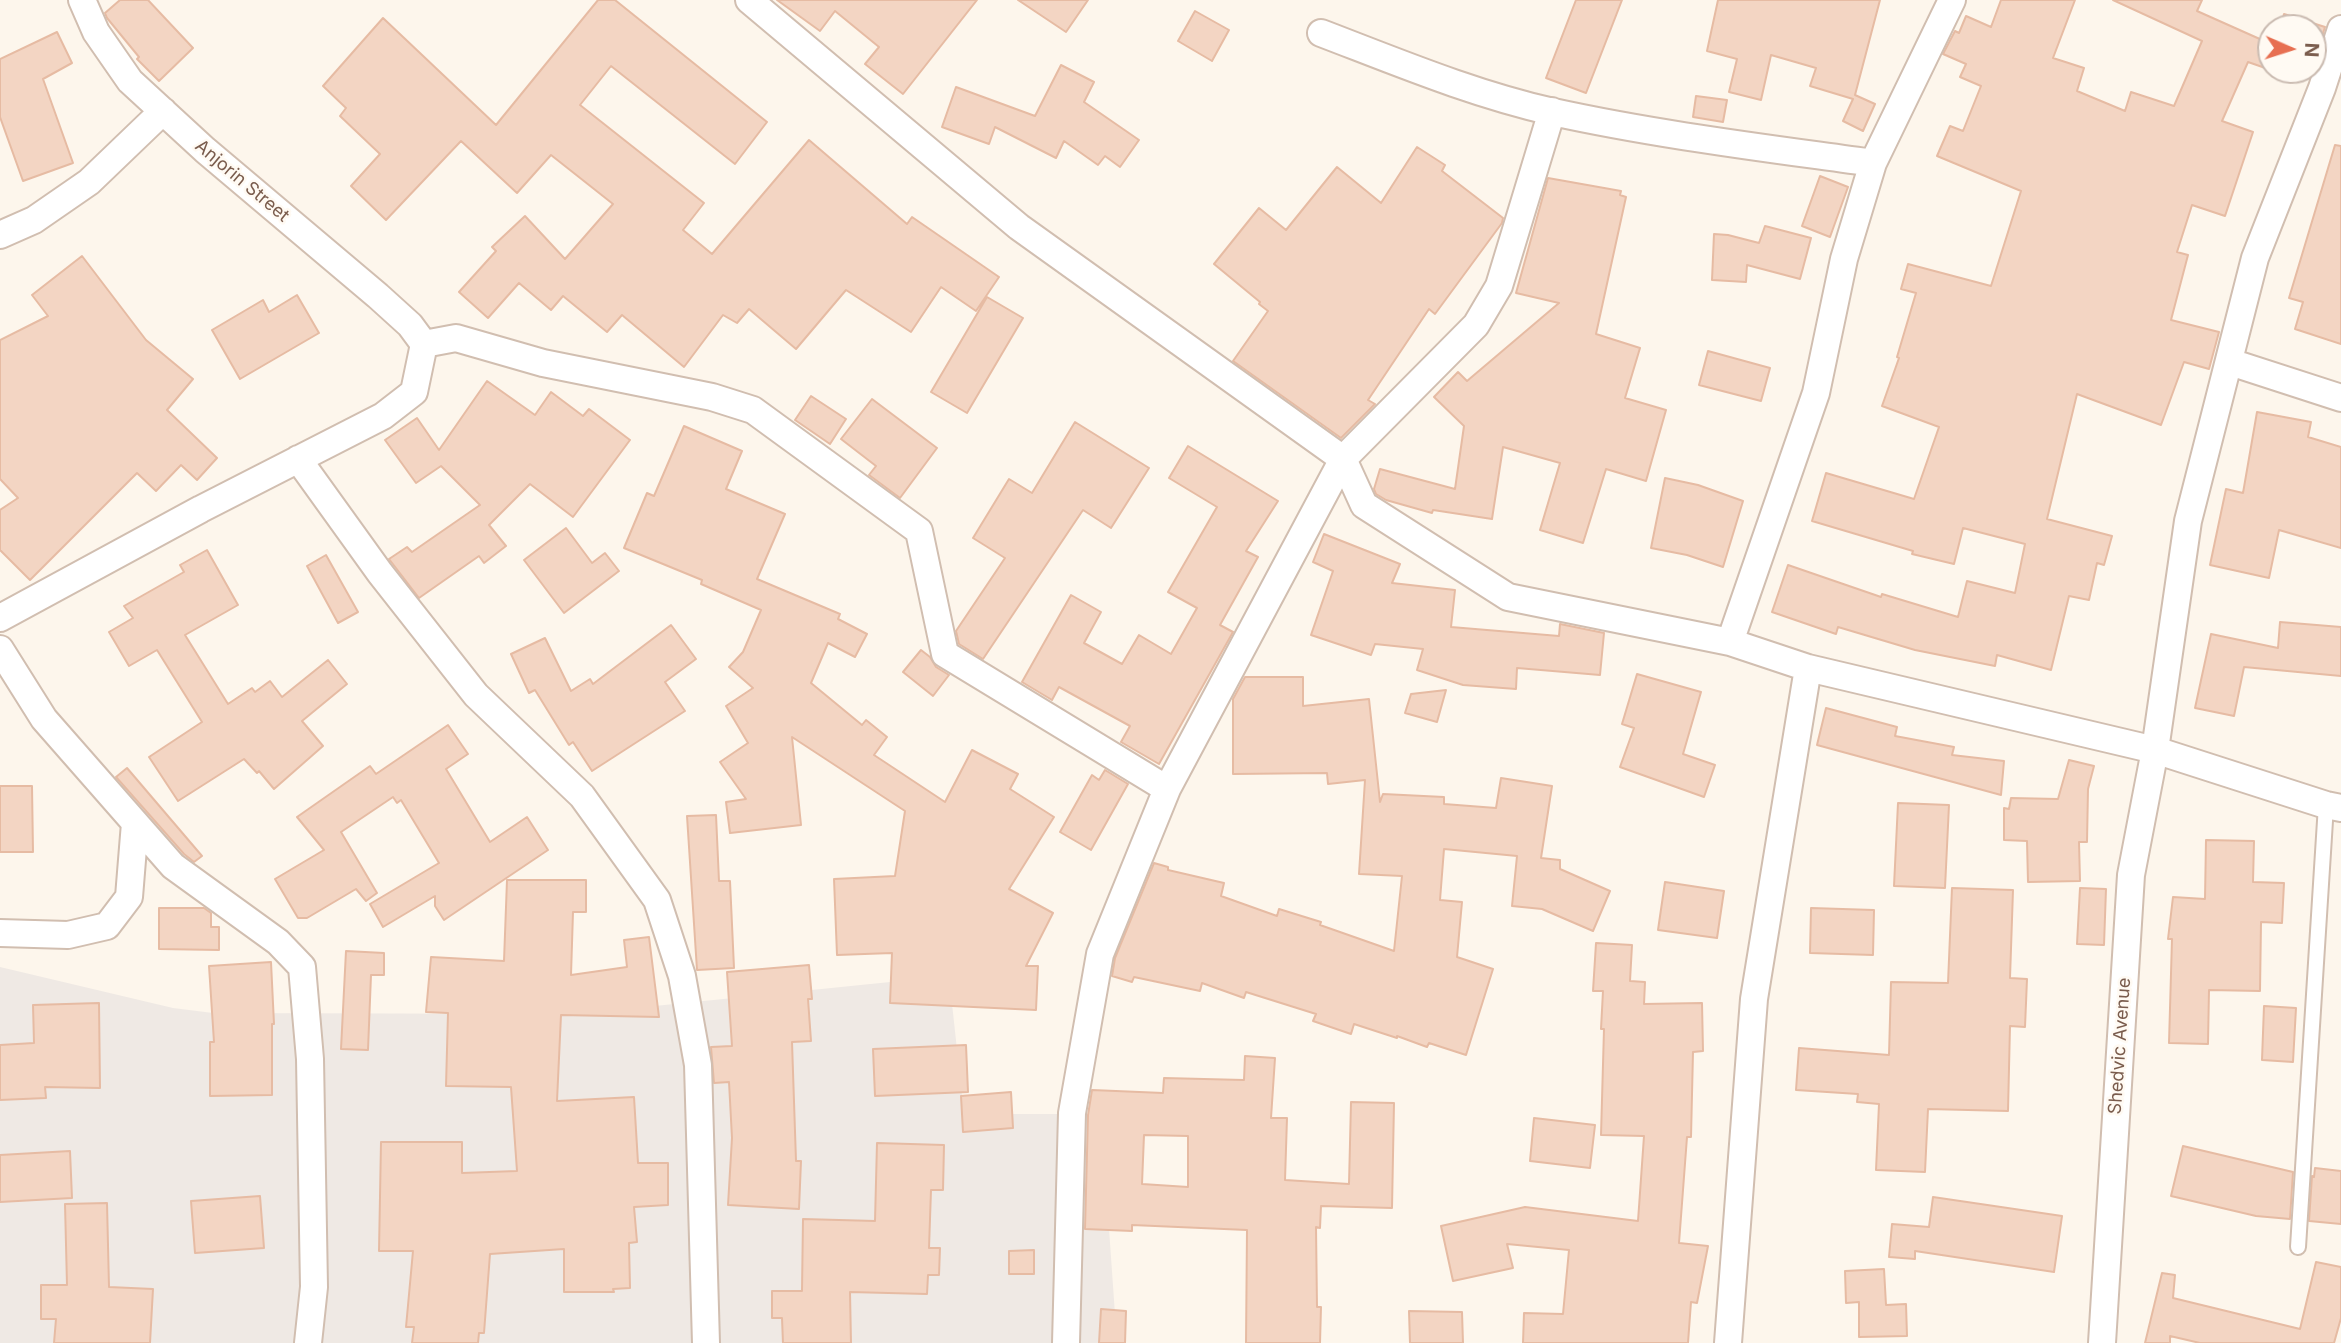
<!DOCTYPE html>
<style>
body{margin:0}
#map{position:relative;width:2341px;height:1343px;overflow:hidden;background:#fdf6ec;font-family:Inter,sans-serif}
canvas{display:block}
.north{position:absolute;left:2257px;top:14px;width:70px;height:70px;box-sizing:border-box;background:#fffaf3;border:2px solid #cabbb1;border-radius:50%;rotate:93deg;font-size:19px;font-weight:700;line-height:28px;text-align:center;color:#7a5c4d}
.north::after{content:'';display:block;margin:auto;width:24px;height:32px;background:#e76f51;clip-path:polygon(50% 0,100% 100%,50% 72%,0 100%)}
</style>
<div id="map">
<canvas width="2341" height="1343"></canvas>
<div class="north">N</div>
</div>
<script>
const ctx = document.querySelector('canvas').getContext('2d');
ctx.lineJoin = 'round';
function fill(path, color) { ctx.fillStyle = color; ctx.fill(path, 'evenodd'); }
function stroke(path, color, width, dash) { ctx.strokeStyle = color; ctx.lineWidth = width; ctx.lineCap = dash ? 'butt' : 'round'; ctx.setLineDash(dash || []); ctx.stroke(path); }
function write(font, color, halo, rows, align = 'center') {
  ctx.font = font + ' Inter,sans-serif'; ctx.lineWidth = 5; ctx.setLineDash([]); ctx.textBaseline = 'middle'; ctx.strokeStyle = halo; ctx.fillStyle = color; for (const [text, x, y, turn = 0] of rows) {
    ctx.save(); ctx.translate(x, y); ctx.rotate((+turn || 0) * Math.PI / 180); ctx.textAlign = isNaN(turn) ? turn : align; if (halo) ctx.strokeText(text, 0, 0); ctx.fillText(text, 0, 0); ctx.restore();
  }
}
const industrial = new Path2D(`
 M 0,967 L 173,1008 L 213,1013 L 576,1014 L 949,976 L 964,1114 L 1101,1114 L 1117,1343 L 0,1343 Z`);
const building = new Path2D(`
 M 120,0 L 148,0 L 193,48 L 159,81 L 137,59 L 139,57 L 107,18 L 105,13 Z
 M 598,0 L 615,0 L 767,122 L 735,164 L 611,66 L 580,105 L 704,203 L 683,230 L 712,254 L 809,140 L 907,224 L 912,217 L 999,277 L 976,311 L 941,287 L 911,332 L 846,290 L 796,349 L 749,309 L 737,323 L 723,315 L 684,367 L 622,315 L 607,332 L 563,296 L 551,310 L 519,283 L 488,318 L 459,292 L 496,251 L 492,247 L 525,216 L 565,259 L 613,204 L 551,155 L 517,193 L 461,141 L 386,220 L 351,186 L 380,154 L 340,116 L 346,108 L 323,86 L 383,18 L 496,125 Z
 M 777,0 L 977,0 L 903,94 L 865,64 L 879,47 L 835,11 L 820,31 Z
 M 1018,0 L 1088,0 L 1066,32 Z
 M 1576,0 L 1622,0 L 1586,93 L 1546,78 Z
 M 1718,0 L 1880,0 L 1855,95 L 1875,104 L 1863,131 L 1843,121 L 1853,99 L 1810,86 L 1816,68 L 1771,55 L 1761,100 L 1729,92 L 1737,59 L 1707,51 Z
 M 2001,0 L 2075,0 L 2053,58 L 2084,68 L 2077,91 L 2125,111 L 2131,92 L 2174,106 L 2202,41 L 2113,0 L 2202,0 L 2197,11 L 2271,44 L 2271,70 L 2248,62 L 2222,121 L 2253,132 L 2225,216 L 2192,205 L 2177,252 L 2188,255 L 2171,320 L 2219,332 L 2209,369 L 2184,362 L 2161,425 L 2077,394 L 2047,519 L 2112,536 L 2104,565 L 2097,563 L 2089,600 L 2069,596 L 2051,670 L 1997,655 L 1995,666 L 1915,650 L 1838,627 L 1836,634 L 1772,612 L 1788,565 L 1881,597 L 1882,594 L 1958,617 L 1967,581 L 2015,593 L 2025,544 L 1963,528 L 1954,564 L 1912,554 L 1913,551 L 1812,521 L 1826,473 L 1914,499 L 1939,427 L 1882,406 L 1899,358 L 1897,357 L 1916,293 L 1901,289 L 1908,264 L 1991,286 L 2021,191 L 1937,156 L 1950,126 L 1963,131 L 1981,86 L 1960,77 L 1966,64 L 1943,54 L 1955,31 L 1959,33 L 1966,16 L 1991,27 Z
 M 1195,11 L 1229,30 L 1212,61 L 1178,41 Z
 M 2284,14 L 2325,27 L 2313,65 L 2313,28 L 2280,28 Z
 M 57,32 L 72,63 L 43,79 L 73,163 L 23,181 L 0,117 L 0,59 Z
 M 1061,65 L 1094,82 L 1084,102 L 1139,140 L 1120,167 L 1105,156 L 1098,165 L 1064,141 L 1056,158 L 995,127 L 989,144 L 942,127 L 956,87 L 1035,116 Z
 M 1696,96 L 1727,100 L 1723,122 L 1693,117 Z
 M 2335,145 L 2341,146 L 2341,344 L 2295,329 L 2303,302 L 2289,298 Z
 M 1417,147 L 1445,165 L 1442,171 L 1503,218 L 1502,223 L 1435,314 L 1429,309 L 1368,400 L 1375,404 L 1341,438 L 1233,361 L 1268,311 L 1259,304 L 1260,302 L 1214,264 L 1259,208 L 1286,230 L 1337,167 L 1381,203 Z
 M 1820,176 L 1848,187 L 1830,237 L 1802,226 Z
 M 1548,178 L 1621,191 L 1620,195 L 1626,197 L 1596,334 L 1640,348 L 1625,398 L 1666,410 L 1646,481 L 1606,469 L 1583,543 L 1540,530 L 1560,463 L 1503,447 L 1492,519 L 1433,510 L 1432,513 L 1386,500 L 1376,494 L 1374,489 L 1380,469 L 1455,489 L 1464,426 L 1434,397 L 1458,372 L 1467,381 L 1559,303 L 1516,293 Z
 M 1765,226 L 1811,238 L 1800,279 L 1747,265 L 1746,282 L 1712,280 L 1714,234 L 1728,235 L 1759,243 Z
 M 82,256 L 146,340 L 193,379 L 167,410 L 217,458 L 197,480 L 181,465 L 156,491 L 137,473 L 30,580 L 0,550 L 0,510 L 18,498 L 0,479 L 0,340 L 48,316 L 32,295 Z
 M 297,295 L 319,333 L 240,379 L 212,330 L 263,300 L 269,312 Z
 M 987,297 L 1023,318 L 967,413 L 931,392 Z
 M 1708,351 L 1770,368 L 1761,401 L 1699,385 Z
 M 487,381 L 535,415 L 551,392 L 583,416 L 589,409 L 630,440 L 573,517 L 530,484 L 489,525 L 506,546 L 484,563 L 479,556 L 419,598 L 389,559 L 407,547 L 412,552 L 480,505 L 441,466 L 416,483 L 385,440 L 417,418 L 439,450 Z
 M 811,396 L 846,419 L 830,444 L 795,420 Z
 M 872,399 L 937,448 L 900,498 L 869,475 L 876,466 L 841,439 Z
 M 2257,412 L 2311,422 L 2308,437 L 2341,447 L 2341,548 L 2279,530 L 2269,578 L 2210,565 L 2226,489 L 2243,493 Z
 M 1075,422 L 1149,468 L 1111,528 L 1083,510 L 983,659 L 959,644 L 956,631 L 1005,558 L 973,538 L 1009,479 L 1032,493 Z
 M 684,426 L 742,451 L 726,489 L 785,514 L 757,579 L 840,614 L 838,619 L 867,634 L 855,657 L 828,643 L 811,683 L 862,725 L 866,720 L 887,737 L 874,755 L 945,802 L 972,750 L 1018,774 L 1010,789 L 1054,817 L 1009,889 L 1053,913 L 1026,966 L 1038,966 L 1036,1010 L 890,1003 L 892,953 L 837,955 L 834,879 L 895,876 L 905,811 L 792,737 L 801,825 L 730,833 L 726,802 L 746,799 L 720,762 L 748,743 L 726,706 L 753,688 L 729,667 L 743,652 L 761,610 L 701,584 L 702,580 L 624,548 L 647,493 L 654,496 Z
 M 1188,446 L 1278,501 L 1246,551 L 1258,557 L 1220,625 L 1233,632 L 1159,764 L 1121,742 L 1130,726 L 1059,687 L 1052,700 L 1022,682 L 1071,595 L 1101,612 L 1084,643 L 1122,664 L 1139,635 L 1171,654 L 1197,608 L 1168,592 L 1217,507 L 1169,478 Z
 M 1665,478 L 1698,485 L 1743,501 L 1723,567 L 1687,555 L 1651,548 Z
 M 566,528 L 592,563 L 605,553 L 619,571 L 564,613 L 524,560 Z
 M 1324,534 L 1400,564 L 1392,583 L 1455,590 L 1451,627 L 1559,636 L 1560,624 L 1604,633 L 1600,675 L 1517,668 L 1516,689 L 1463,685 L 1417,670 L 1423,649 L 1375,644 L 1371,655 L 1311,635 L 1333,571 L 1313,562 Z
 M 207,550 L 238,605 L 185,635 L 228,704 L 252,688 L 255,692 L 270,681 L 282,697 L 328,660 L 347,684 L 302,721 L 323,746 L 274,789 L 259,771 L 257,773 L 244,759 L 178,801 L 149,757 L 202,722 L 157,650 L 129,666 L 109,632 L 133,618 L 124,606 L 184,572 L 180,565 Z
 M 326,555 L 358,612 L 338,623 L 307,566 Z
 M 2280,622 L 2341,627 L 2341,676 L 2244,667 L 2234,716 L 2195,708 L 2211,634 L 2278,648 Z
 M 671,625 L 696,659 L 665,682 L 685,711 L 592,771 L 573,742 L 569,745 L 535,690 L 529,693 L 511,654 L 545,638 L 571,691 L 590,679 L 593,684 Z
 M 921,650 L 930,657 L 936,667 L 949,675 L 933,696 L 903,672 Z
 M 1637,674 L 1701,692 L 1683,754 L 1715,765 L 1704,797 L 1620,767 L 1634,728 L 1622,724 Z
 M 1245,677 L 1303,677 L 1303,706 L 1369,699 L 1380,802 L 1383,794 L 1444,797 L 1444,804 L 1496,808 L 1501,778 L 1552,786 L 1541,858 L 1560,860 L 1560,869 L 1610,891 L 1593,931 L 1542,909 L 1512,906 L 1517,856 L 1444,849 L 1440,900 L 1462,902 L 1457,957 L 1493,969 L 1466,1055 L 1429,1043 L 1427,1047 L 1397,1036 L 1397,1038 L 1354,1024 L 1351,1034 L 1313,1021 L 1316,1014 L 1246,992 L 1244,998 L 1202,983 L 1200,991 L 1134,977 L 1132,982 L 1112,976 L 1115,958 L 1154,863 L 1168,867 L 1168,870 L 1224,883 L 1221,896 L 1277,916 L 1279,909 L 1321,922 L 1320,925 L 1394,951 L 1402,876 L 1359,874 L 1365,780 L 1328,784 L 1327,773 L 1233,774 L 1233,699 Z
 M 1446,690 L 1437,722 L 1405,713 L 1411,694 Z
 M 1826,708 L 1897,727 L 1895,736 L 1954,747 L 1952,755 L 2004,761 L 2001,795 L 1817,745 Z
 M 448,725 L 468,754 L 446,769 L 490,842 L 527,817 L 548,850 L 444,920 L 435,906 L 435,896 L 383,927 L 370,904 L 439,863 L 401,800 L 397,803 L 393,797 L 341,832 L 377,893 L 366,901 L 356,889 L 307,918 L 298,918 L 275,879 L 324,850 L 297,817 L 370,766 L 376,774 Z
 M 2069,760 L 2094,766 L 2088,789 L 2087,842 L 2079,842 L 2080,881 L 2028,882 L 2027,841 L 2004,840 L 2004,808 L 2009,809 L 2011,798 L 2058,799 Z
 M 127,768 L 202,856 L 194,862 L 184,854 L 116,777 Z
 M 1105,770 L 1128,784 L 1091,850 L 1060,832 L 1092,775 L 1099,780 Z
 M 0,786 L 32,786 L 33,852 L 0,852 Z
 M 1898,803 L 1949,805 L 1945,888 L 1894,886 Z
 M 716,815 L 719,881 L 730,881 L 734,968 L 697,970 L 687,816 Z
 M 2206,840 L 2254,841 L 2253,882 L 2284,883 L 2282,923 L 2261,922 L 2260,991 L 2209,990 L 2208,1044 L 2169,1043 L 2172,939 L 2168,939 L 2173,897 L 2205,899 Z
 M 507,880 L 586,880 L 586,912 L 573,912 L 571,975 L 627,967 L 624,940 L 649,937 L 659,1017 L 561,1015 L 557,1101 L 634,1097 L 638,1163 L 668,1163 L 668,1205 L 634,1207 L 637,1242 L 629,1243 L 630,1288 L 613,1289 L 614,1292 L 564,1292 L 564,1249 L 490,1254 L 484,1333 L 479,1333 L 478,1343 L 412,1343 L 414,1327 L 406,1327 L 413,1251 L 379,1251 L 381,1142 L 462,1142 L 462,1173 L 517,1171 L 511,1087 L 446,1086 L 448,1013 L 426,1012 L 431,957 L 504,961 Z
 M 1665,882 L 1724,891 L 1717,938 L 1658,930 Z
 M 1952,888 L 2013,890 L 2010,978 L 2027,979 L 2025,1027 L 2010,1026 L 2008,1111 L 1928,1109 L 1925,1172 L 1876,1170 L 1879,1104 L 1857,1102 L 1858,1094 L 1796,1090 L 1799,1048 L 1889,1055 L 1891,982 L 1948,983 Z
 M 2080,888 L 2106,889 L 2104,945 L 2077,944 Z
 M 159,908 L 204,908 L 211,913 L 211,927 L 219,927 L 219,950 L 159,949 Z
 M 1811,908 L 1874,910 L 1873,955 L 1810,953 Z
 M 1596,943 L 1632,945 L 1630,981 L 1645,982 L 1644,1004 L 1702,1003 L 1703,1051 L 1693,1052 L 1691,1137 L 1687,1137 L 1679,1243 L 1708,1246 L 1697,1303 L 1691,1302 L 1688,1343 L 1523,1343 L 1524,1313 L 1563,1314 L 1569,1250 L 1507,1244 L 1513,1268 L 1453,1281 L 1441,1226 L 1525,1207 L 1638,1221 L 1644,1136 L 1601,1135 L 1604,1029 L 1601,1029 L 1603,991 L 1593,991 Z
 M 346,951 L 384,953 L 384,975 L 371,975 L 368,1050 L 341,1049 Z
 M 271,962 L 274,1024 L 272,1024 L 272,1095 L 210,1096 L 210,1042 L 214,1042 L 209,966 Z
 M 809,965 L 812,999 L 808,999 L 811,1041 L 792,1042 L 796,1161 L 801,1161 L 799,1209 L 728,1205 L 732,1138 L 729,1082 L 714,1083 L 711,1047 L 732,1046 L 727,972 Z
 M 99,1003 L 100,1088 L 45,1087 L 46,1098 L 0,1100 L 0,1045 L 34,1043 L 33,1005 Z
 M 2264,1006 L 2296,1008 L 2293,1062 L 2262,1060 Z
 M 966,1045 L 968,1092 L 875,1096 L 873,1049 Z
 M 1245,1056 L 1275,1058 L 1271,1118 L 1287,1118 L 1285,1180 L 1349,1184 L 1351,1102 L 1394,1103 L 1392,1208 L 1321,1206 L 1320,1228 L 1316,1227 L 1317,1307 L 1321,1307 L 1320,1343 L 1246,1343 L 1247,1230 L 1132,1225 L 1132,1231 L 1085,1229 L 1088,1115 L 1092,1090 L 1163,1093 L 1164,1078 L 1244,1080 ZM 1144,1135 L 1188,1136 L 1188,1187 L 1142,1184 Z
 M 1011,1092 L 1013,1128 L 963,1132 L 961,1096 Z
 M 1534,1118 L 1595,1125 L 1590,1168 L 1530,1161 Z
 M 877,1143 L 944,1145 L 943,1190 L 931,1190 L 929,1248 L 940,1248 L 939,1275 L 928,1275 L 927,1294 L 850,1292 L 851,1343 L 783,1343 L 782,1318 L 772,1318 L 772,1291 L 802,1291 L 803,1219 L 875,1221 Z
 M 2183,1146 L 2293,1172 L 2290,1219 L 2256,1216 L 2171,1196 Z
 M 70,1151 L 72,1198 L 0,1202 L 0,1155 Z
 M 2315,1168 L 2341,1171 L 2341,1224 L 2309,1221 L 2312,1176 L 2314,1177 Z
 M 260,1196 L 264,1248 L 195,1253 L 191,1201 Z
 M 1933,1197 L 2062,1216 L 2054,1272 L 1915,1251 L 1915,1259 L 1889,1257 L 1892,1224 L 1929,1227 Z
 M 107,1203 L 109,1287 L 153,1289 L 150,1343 L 54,1343 L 56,1319 L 41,1319 L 41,1285 L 67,1285 L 65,1204 Z
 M 1034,1250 L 1034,1274 L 1009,1274 L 1009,1251 Z
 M 2316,1262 L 2341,1267 L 2341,1318 L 2334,1343 L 2200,1343 L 2170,1336 L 2170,1343 L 2145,1343 L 2162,1273 L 2175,1275 L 2173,1298 L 2300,1329 Z
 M 1884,1269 L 1886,1305 L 1906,1304 L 1907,1336 L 1859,1337 L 1859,1302 L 1846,1303 L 1845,1271 Z
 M 1101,1309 L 1126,1311 L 1125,1343 L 1099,1343 Z
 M 1409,1311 L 1462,1312 L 1463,1343 L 1410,1343 Z`);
const service = new Path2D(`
 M 2298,1247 L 2326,805`);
const minor = new Path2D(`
 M 82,0 L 96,32 L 130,81 L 205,150 L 378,296 L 410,325 L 424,344
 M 749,0 L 1019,227 L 1343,459 L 1364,505 L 1508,597 L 1730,642 L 1808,668 L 2155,750 L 2326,805 L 2341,808
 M 1321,33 C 1397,62 1473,94 1553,112 C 1658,135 1766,148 1873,163
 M 0,235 L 34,220 L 89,182 L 163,111
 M 424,344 L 456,338 L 543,363 L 712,397 L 753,410 L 919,531 L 945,654 L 1167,789
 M 2230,362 L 2341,398
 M 298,459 L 380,573 L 476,695 L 582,796 L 657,900 L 682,976 L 698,1065 L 706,1343
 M 0,618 L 201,509 L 383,416 L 414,392 L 424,344
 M 1730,642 L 1816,393 L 1844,259 L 1873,163 L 1952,0
 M 0,649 L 44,719 L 173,866 L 278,942 L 302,967 L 310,1059 L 314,1287 L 308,1343
 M 0,933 L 68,935 L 107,926 L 129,897 L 135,823
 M 1066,1343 L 1072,1113 L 1100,954 L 1167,789 L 1343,459 L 1476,325 L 1499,286 L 1552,111
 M 1728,1343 L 1754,999 L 1808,668
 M 2102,1343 L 2131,875 L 2155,750 L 2188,521 L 2255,258 L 2322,88 L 2341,29`);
const streetNames = [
 ["Anjorin Street",242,181,40],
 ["Shedvic Avenue",2120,1046,-86]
];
fill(industrial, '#efe9e4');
fill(building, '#f3d5c3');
stroke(building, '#e6bba3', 2);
stroke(service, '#d1beb0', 18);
stroke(minor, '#d1beb0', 30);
stroke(service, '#fff', 14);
stroke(minor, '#fff', 26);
write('18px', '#7a5c4d', '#fffaf3', streetNames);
</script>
